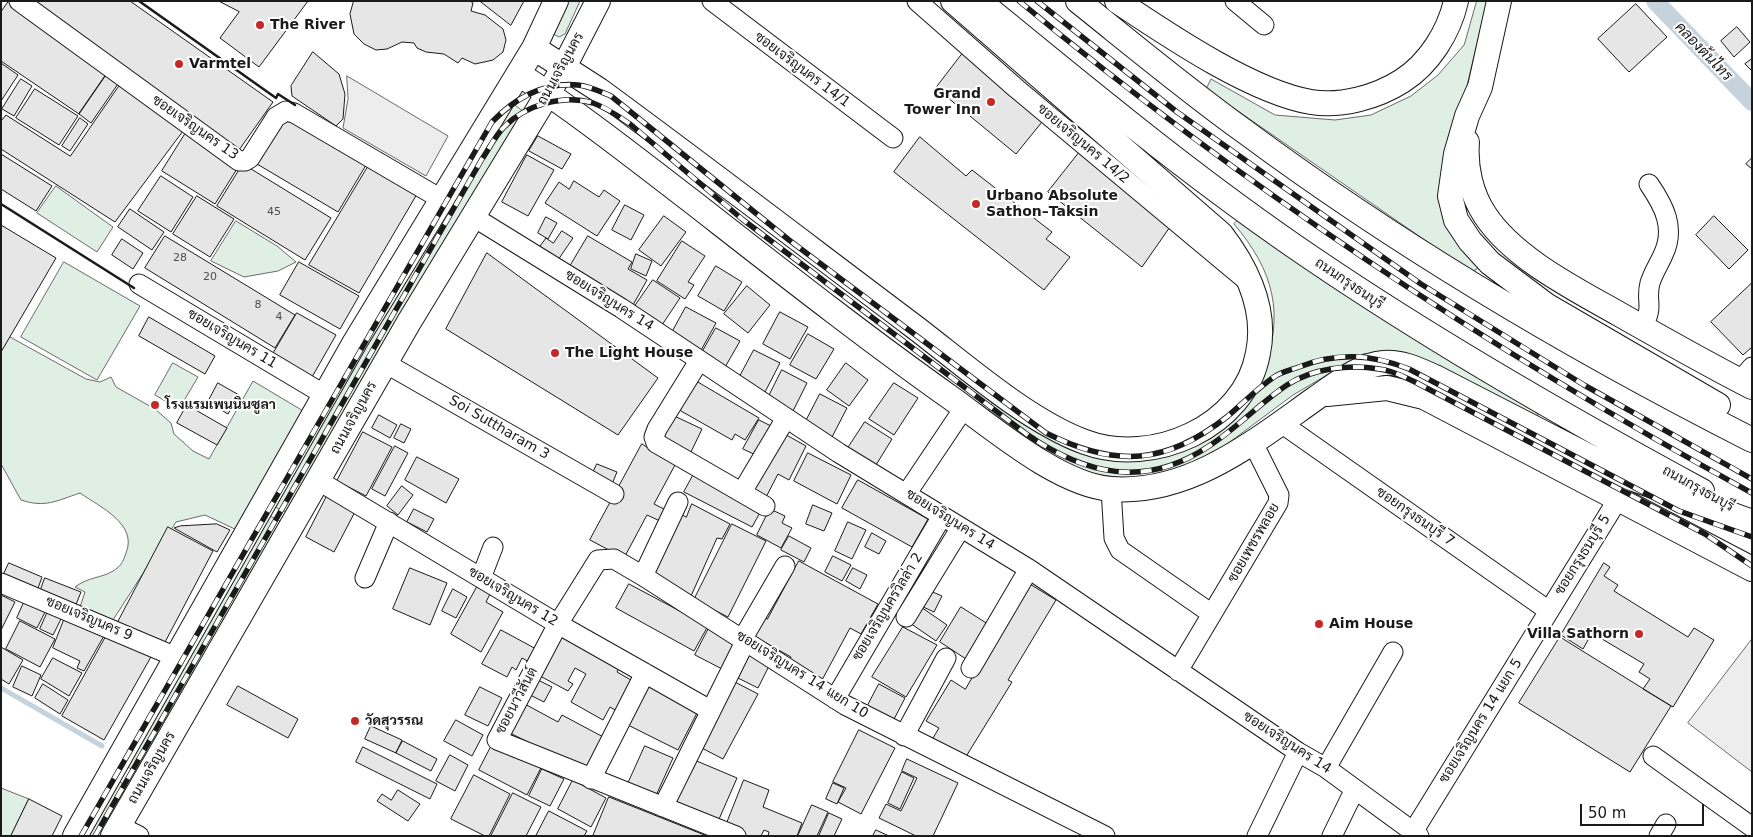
<!DOCTYPE html>
<meta charset="utf-8">
<style>
body{margin:0}
#map{position:relative;width:1753px;height:837px;overflow:hidden;background:#fff;font-family:"DejaVu Sans",sans-serif}
canvas{display:block}
.frame{position:absolute;inset:0;border:2px solid #1a1a1a;pointer-events:none}
.scale{position:absolute;left:1580px;top:804px;width:124px;height:22px;box-sizing:border-box;border:2px solid #1a1a1a;border-top:0;padding-left:6px;font-size:15px;line-height:18px;white-space:nowrap;color:#1a1a1a;-webkit-text-stroke:4px #fff;paint-order:stroke}
</style>
<div id="map">
<canvas width="1753" height="837"></canvas>
<div class="frame"></div>
<div class="scale">50 m</div>
</div>
<script>
const ctx = document.querySelector('canvas').getContext('2d');
ctx.lineJoin = 'round';
function fill(path, color) { ctx.fillStyle = color; ctx.fill(path, 'evenodd'); }
function stroke(path, color, width, dash) { ctx.strokeStyle = color; ctx.lineWidth = width; ctx.lineCap = dash ? 'butt' : 'round'; ctx.setLineDash(dash || []); ctx.stroke(path); }
function write(font, color, halo, rows, align = 'center') {
  ctx.font = font + ' "DejaVu Sans",Sarabun,sans-serif'; ctx.lineWidth = 4; ctx.setLineDash([]); ctx.textBaseline = 'middle'; ctx.strokeStyle = halo; ctx.fillStyle = color; for (const [text, x, y, turn = 0] of rows) {
    ctx.save(); ctx.translate(x, y); ctx.rotate((+turn || 0) * Math.PI / 180); ctx.textAlign = isNaN(turn) ? turn : align; if (halo) ctx.strokeText(text, 0, 0); ctx.fillText(text, 0, 0); ctx.restore();
  }
}
const green = new Path2D(`
 M 566,1 L 580,1 L 565,34 L 559,37 L 553,34 Z
 M 1477,1 L 1487,1 L 1450,158 L 1480,261 L 1477,269 L 1471,272 L 1206,89 L 1211,79 L 1275,115 L 1335,120 L 1371,115 L 1411,96 L 1438,75 L 1464,45 Z
 M 508,100 L 527,114 L 293,516 L 267,503 Z
 M 56,186 L 113,227 L 97,252 L 37,213 Z
 M 1238,220 L 1525,404 L 1538,414 L 1538,418 L 1381,352 L 1363,354 L 1293,395 L 1215,453 L 1159,477 L 1120,478 L 1091,473 L 1061,464 L 993,416 L 989,410 L 994,399 L 1150,452 L 1263,372 C 1285,314 1274,271 1234,224 Z
 M 236,221 L 277,246 L 296,262 L 278,271 L 244,277 L 211,261 Z
 M 64,262 L 140,306 L 97,380 L 21,337 Z
 M 10,337 L 86,379 L 100,382 L 111,377 L 116,387 L 155,409 L 171,423 L 174,434 L 193,451 L 209,459 L 253,381 L 305,412 L 239,531 L 205,515 L 176,522 L 113,620 L 80,607 L 85,592 L 75,587 C 88,577 102,578 113,571 C 121,566 123,562 126,553 C 138,524 100,507 80,493 C 56,501 45,508 21,500 L 1,464 L 1,352 Z
 M 173,363 L 198,377 L 179,409 L 155,395 Z
 M 262,512 L 288,525 L 140,775 L 119,761 Z
 M 111,777 L 131,788 L 104,836 L 79,836 Z
 M 1,788 L 29,799 L 11,836 L 1,836 Z`);
const parking = new Path2D(`
 M 347,76 L 448,136 L 426,176 L 343,128 L 348,99 Z
 M 1752,639 L 1752,772 L 1688,723 Z`);
const stream = new Path2D(`
 M 1,688 L 102,746`);
const canal = new Path2D(`
 M 1655,1 L 1752,102`);
const building = new Path2D(`
 M 9,1 L 108,72 L 79,114 L 1,61 L 1,12 Z
 M 28,1 L 130,1 L 273,102 L 239,150 Z
 M 219,1 L 308,1 L 259,67 L 220,38 L 239,12 Z
 M 354,1 L 470,1 L 473,3 L 471,11 L 485,15 L 503,29 L 506,40 L 503,52 L 493,60 L 475,64 L 462,58 L 458,63 L 444,54 L 426,52 L 417,48 L 414,43 L 402,42 L 387,49 L 376,50 L 364,44 L 354,34 L 350,14 Z
 M 480,1 L 524,1 L 511,25 Z
 M 1636,4 L 1667,37 L 1629,72 L 1598,39 Z
 M 1737,27 L 1750,42 L 1734,57 L 1721,41 Z
 M 966,49 L 1046,117 L 1016,154 L 936,88 Z
 M 313,52 L 339,74 L 345,94 L 343,119 L 336,126 L 292,96 L 291,86 Z
 M 1752,59 L 1752,71 L 1745,64 Z
 M 1,63 L 18,75 L 1,101 Z
 M 108,72 L 120,81 L 91,123 L 79,114 Z
 M 21,79 L 32,86 L 14,116 L 2,109 Z
 M 122,82 L 186,127 L 115,222 L 1,149 L 1,121 L 6,115 L 70,156 Z
 M 35,89 L 78,116 L 59,145 L 16,118 Z
 M 286,117 L 366,165 L 338,212 L 257,164 Z
 M 80,118 L 88,124 L 70,151 L 62,146 Z
 M 187,131 L 240,164 L 215,204 L 162,171 Z
 M 538,136 L 571,154 L 562,169 L 529,151 Z
 M 920,137 L 966,176 L 972,170 L 1052,232 L 1046,239 L 1070,257 L 1044,290 L 894,172 Z
 M 1082,149 L 1172,224 L 1142,267 L 1048,192 Z
 M 1,154 L 52,186 L 36,211 L 1,189 Z
 M 527,155 L 554,170 L 528,216 L 502,202 Z
 M 1752,158 L 1752,169 L 1746,164 Z
 M 243,164 L 331,218 L 305,260 L 217,206 Z
 M 369,165 L 417,194 L 359,293 L 309,265 Z
 M 161,176 L 193,197 L 171,232 L 138,211 Z
 M 574,181 L 599,197 L 604,190 L 620,201 L 597,236 L 545,203 L 559,182 L 569,189 Z
 M 197,196 L 234,219 L 210,257 L 173,234 Z
 M 625,205 L 644,215 L 631,240 L 612,230 Z
 M 130,209 L 164,232 L 152,250 L 118,227 Z
 M 664,216 L 686,232 L 661,266 L 639,250 Z
 M 1714,216 L 1748,250 L 1729,269 L 1696,235 Z
 M 546,217 L 557,223 L 548,239 L 538,233 Z
 M 1,225 L 56,258 L 1,352 Z
 M 562,231 L 573,238 L 556,263 L 537,250 L 546,238 L 553,243 Z
 M 165,236 L 295,315 L 275,348 L 145,268 Z
 M 588,236 L 632,262 L 628,269 L 647,280 L 633,305 L 569,268 Z
 M 122,239 L 143,253 L 133,269 L 112,255 Z
 M 682,241 L 705,256 L 688,282 L 694,285 L 685,299 L 657,281 Z
 M 487,253 L 658,378 L 618,435 L 446,329 Z
 M 636,254 L 652,261 L 646,276 L 631,269 Z
 M 299,262 L 359,296 L 340,329 L 280,295 Z
 M 716,266 L 742,282 L 724,311 L 698,296 Z
 M 653,280 L 680,298 L 660,328 L 633,309 Z
 M 1752,283 L 1752,347 L 1743,355 L 1711,322 Z
 M 747,286 L 770,305 L 748,333 L 724,314 Z
 M 686,307 L 716,323 L 699,354 L 669,338 Z
 M 780,312 L 808,327 L 790,359 L 763,344 Z
 M 297,313 L 336,335 L 312,377 L 273,354 Z
 M 149,317 L 215,356 L 205,374 L 139,336 Z
 M 716,328 L 740,341 L 724,369 L 700,356 Z
 M 808,334 L 834,349 L 816,379 L 790,365 Z
 M 754,350 L 780,363 L 764,394 L 738,380 Z
 M 846,363 L 868,380 L 849,406 L 827,390 Z
 M 782,370 L 807,383 L 793,411 L 768,398 Z
 M 691,378 L 759,418 L 745,440 L 735,434 L 732,440 L 674,407 Z
 M 218,383 L 239,395 L 228,414 L 208,402 Z
 M 894,383 L 918,398 L 894,435 L 869,419 Z
 M 820,394 L 847,408 L 832,437 L 805,423 Z
 M 187,405 L 227,428 L 217,445 L 177,423 Z
 M 668,413 L 702,429 L 690,454 L 656,437 Z
 M 379,415 L 397,425 L 390,438 L 372,428 Z
 M 759,420 L 775,428 L 760,457 L 743,449 Z
 M 865,422 L 892,439 L 876,465 L 848,448 Z
 M 401,424 L 411,429 L 404,443 L 394,438 Z
 M 363,432 L 392,447 L 366,496 L 337,481 Z
 M 781,432 L 806,446 L 789,480 L 778,474 L 764,501 L 748,493 Z
 M 642,444 L 675,465 L 654,504 L 666,510 L 660,521 L 647,515 L 624,558 L 590,540 Z
 M 395,446 L 408,453 L 385,496 L 372,489 Z
 M 808,453 L 851,475 L 837,504 L 794,481 Z
 M 417,457 L 459,479 L 446,503 L 405,480 Z
 M 597,464 L 617,472 L 612,484 L 592,475 Z
 M 695,472 L 763,507 L 752,527 L 684,492 Z
 M 858,480 L 928,519 L 912,547 L 842,508 Z
 M 402,486 L 413,495 L 398,515 L 387,506 Z
 M 329,492 L 358,506 L 334,552 L 306,537 Z
 M 692,504 L 730,524 L 722,539 L 717,538 L 691,596 L 647,572 L 677,512 L 686,517 Z
 M 813,505 L 832,513 L 824,531 L 806,524 Z
 M 414,509 L 434,519 L 427,532 L 407,522 Z
 M 770,509 L 785,516 L 782,523 L 792,528 L 781,548 L 757,535 Z
 M 848,522 L 866,530 L 852,559 L 835,551 Z
 M 217,524 L 230,530 L 217,552 L 174,528 L 180,526 Z
 M 732,524 L 766,541 L 728,617 L 694,600 Z
 M 168,527 L 213,551 L 163,646 L 118,622 Z
 M 872,533 L 886,541 L 879,554 L 865,547 Z
 M 789,536 L 811,548 L 804,562 L 781,550 Z
 M 833,556 L 851,565 L 842,581 L 825,572 Z
 M 799,561 L 878,604 L 861,634 L 850,628 L 822,680 L 789,662 L 791,657 L 750,634 L 760,616 L 767,619 Z
 M 9,563 L 42,577 L 37,591 L 3,576 Z
 M 1604,563 L 1610,567 L 1604,576 L 1618,585 L 1614,591 L 1688,637 L 1694,628 L 1714,640 L 1673,707 L 1643,689 L 1650,679 L 1639,672 L 1644,664 L 1592,633 L 1583,649 L 1561,635 Z
 M 410,568 L 447,583 L 430,625 L 393,609 Z
 M 853,568 L 867,575 L 860,589 L 846,581 Z
 M 45,578 L 81,592 L 75,607 L 40,592 Z
 M 1028,583 L 1056,600 L 1008,680 L 1012,682 L 962,763 L 930,743 L 939,728 L 926,721 L 951,680 L 965,689 Z
 M 629,584 L 708,626 L 694,651 L 616,608 Z
 M 477,587 L 490,594 L 486,602 L 503,612 L 481,652 L 451,634 Z
 M 453,589 L 467,597 L 456,618 L 442,611 Z
 M 928,590 L 942,596 L 934,612 L 921,606 Z
 M 1,595 L 15,602 L 1,630 Z
 M 26,598 L 47,608 L 37,628 L 17,618 Z
 M 918,605 L 947,625 L 936,641 L 907,621 Z
 M 961,607 L 991,626 L 969,661 L 940,642 Z
 M 49,609 L 63,615 L 53,635 L 40,629 Z
 M 66,615 L 105,634 L 84,671 L 77,668 L 80,661 L 53,648 Z
 M 20,621 L 55,639 L 40,667 L 6,649 Z
 M 903,627 L 937,645 L 906,697 L 872,677 Z
 M 709,628 L 740,645 L 726,671 L 695,655 Z
 M 501,630 L 538,650 L 531,663 L 522,658 L 516,670 L 512,667 L 507,677 L 482,664 Z
 M 109,631 L 152,655 L 104,740 L 62,716 Z
 M 564,633 L 621,664 L 617,672 L 638,684 L 622,714 L 610,707 L 603,720 L 571,702 L 586,674 L 575,668 L 568,681 L 573,684 L 568,691 L 540,676 Z
 M 1560,637 L 1671,706 L 1630,772 L 1519,703 Z
 M 1,647 L 23,660 L 9,684 L 1,679 Z
 M 745,649 L 771,662 L 758,688 L 732,675 Z
 M 53,658 L 82,673 L 69,696 L 41,679 Z
 M 22,666 L 41,675 L 32,696 L 13,687 Z
 M 536,679 L 552,687 L 544,702 L 528,694 Z
 M 731,680 L 758,694 L 723,759 L 696,745 Z
 M 43,684 L 68,700 L 60,714 L 35,698 Z
 M 643,684 L 698,711 L 678,750 L 624,723 Z
 M 879,684 L 905,698 L 892,723 L 866,709 Z
 M 238,686 L 298,719 L 288,738 L 227,705 Z
 M 480,687 L 502,698 L 488,726 L 465,715 Z
 M 523,703 L 558,722 L 562,715 L 607,739 L 589,773 L 508,732 Z
 M 456,720 L 483,735 L 472,756 L 444,741 Z
 M 371,726 L 402,740 L 396,753 L 365,739 Z
 M 859,730 L 895,748 L 861,814 L 838,802 L 846,788 L 833,782 Z
 M 403,741 L 437,759 L 431,771 L 396,753 Z
 M 494,741 L 542,766 L 527,795 L 479,770 Z
 M 645,746 L 673,758 L 654,800 L 626,788 Z
 M 363,747 L 437,784 L 430,799 L 356,762 Z
 M 450,755 L 468,765 L 455,791 L 436,781 Z
 M 692,759 L 737,778 L 716,826 L 671,806 Z
 M 907,759 L 958,783 L 933,836 L 916,836 L 879,818 L 886,804 L 901,811 L 917,778 L 902,771 Z
 M 542,769 L 564,779 L 550,806 L 529,796 Z
 M 902,772 L 914,778 L 900,809 L 888,803 Z
 M 474,775 L 510,794 L 489,836 L 485,836 L 451,819 Z
 M 573,780 L 606,798 L 591,827 L 558,809 Z
 M 744,780 L 769,790 L 763,807 L 802,823 L 797,836 L 768,836 L 769,832 L 764,830 L 761,836 L 744,836 L 725,828 Z
 M 833,783 L 844,788 L 837,804 L 826,799 Z
 M 398,790 L 420,804 L 408,821 L 377,801 L 382,794 L 391,800 Z
 M 513,793 L 541,807 L 526,836 L 491,836 Z
 M 609,797 L 707,836 L 593,836 Z
 M 29,799 L 62,816 L 52,836 L 11,836 Z
 M 812,805 L 828,812 L 817,836 L 798,836 Z
 M 549,811 L 587,831 L 584,836 L 536,836 Z
 M 829,813 L 842,819 L 834,836 L 819,836 Z
 M 876,830 L 889,836 L 873,836 Z`);
const minor = new Path2D(`
 M 19,1 L 239,161 L 245,161 L 250,158 L 276,117 L 286,111 L 294,113 L 441,199
 M 712,1 L 893,138
 M 917,1 L 1017,89 L 1246,280
 M 1235,1 L 1264,25
 M 472,216 L 621,308 L 839,453 L 1029,569 L 1298,752 L 1326,768 L 1419,836
 M 139,284 L 325,395
 M 1642,327 C 1655,306 1645,302 1650,283 C 1653,273 1659,264 1663,255 C 1676,228 1664,206 1649,184
 M 699,361 L 657,429 L 654,437 L 656,443 L 765,506
 M 385,363 L 614,494
 M 1740,381 L 1752,367
 M 1281,423 L 1549,611
 M 319,481 L 558,624 L 710,710
 M 1111,489 L 1114,538 L 1120,550 L 1212,614
 M 742,492 L 786,418
 M 907,493 L 964,408
 M 643,576 L 678,502
 M 365,578 L 389,522
 M 481,578 L 493,547
 M 1,583 L 176,657
 M 906,617 L 960,529
 M 743,638 L 785,566
 M 971,668 L 1029,569
 M 1178,671 L 1278,503 L 1279,495 L 1253,443
 M 835,699 L 942,516
 M 904,736 L 946,658
 M 1653,756 L 1752,827
 M 1326,768 L 1393,652
 M 591,779 L 645,673
 M 663,807 L 746,640
 M 119,826 L 139,836
 M 1413,832 L 1618,499
 M 736,836 L 497,740 L 558,624 L 598,560 L 614,559 L 643,576 L 845,705 L 1105,836
 M 1257,836 L 1298,752
 M 1332,836 L 1355,789
 M 1659,836 L 1666,824`);
const major = new Path2D(`
 M 979,1 C 1088,90 1196,180 1313,259 C 1438,344 1569,419 1702,491
 M 1078,1 C 1133,45 1187,90 1244,131 C 1403,249 1575,350 1752,440
 M 1117,1 C 1168,35 1252,92 1311,102 C 1341,107 1377,97 1402,81 C 1429,64 1449,32 1456,1
 M 1499,1 L 1480,87 L 1467,116 L 1456,154 L 1450,196 L 1456,220 L 1470,241 L 1490,263 L 1546,305 L 1718,405
 M 534,48 L 599,90 C 704,167 807,246 912,325 C 961,362 1027,421 1085,442 C 1152,467 1245,427 1258,353 C 1267,309 1247,268 1221,234 L 953,1
 M 519,74 C 578,113 634,157 690,200 C 776,267 862,335 951,398 C 993,428 1059,485 1111,489 C 1190,495 1255,441 1316,398 C 1335,385 1359,365 1383,363 C 1401,361 1419,370 1435,377 L 1631,478 L 1752,522
 M 1467,142 C 1465,167 1471,194 1485,215 C 1513,258 1575,289 1619,314 C 1663,339 1707,364 1752,387
 M 1327,394 L 1387,388 L 1424,397 L 1752,569
 M 75,836 L 355,342 L 534,48 L 556,1
 M 113,836 L 409,322 L 564,67 L 598,1`);
const rail = new Path2D(`
 M 1019,1 C 1246,189 1493,352 1752,493
 M 1037,1 L 1177,112 L 1421,284 L 1584,385 L 1752,479
 M 81,836 L 492,122 C 515,98 544,82 578,85 C 589,86 601,92 611,96 L 789,240 L 1046,433 C 1116,468 1166,465 1228,416 C 1243,403 1258,388 1274,377 C 1281,372 1291,370 1299,367 C 1337,352 1371,354 1409,369 L 1679,511 L 1752,537
 M 95,836 L 482,159 C 489,149 495,136 504,127 C 525,105 563,94 593,103 C 607,108 618,116 630,124 L 742,219 L 1025,433 C 1085,475 1145,489 1209,446 C 1237,428 1260,403 1287,385 C 1313,368 1350,364 1379,369 C 1392,370 1404,377 1415,382 L 1705,534 L 1752,566`);
const wall = new Path2D(`
 M 139,1 L 276,98 L 278,94 L 295,105
 M 1,204 L 134,288`);
const markers = [
 [260,25,5,"#c62828"],
 [179,64,5,"#c62828"],
 [991,102,5,"#c62828"],
 [976,204,5,"#c62828"],
 [555,353,5,"#c62828"],
 [155,405,5,"#c62828"],
 [1319,624,5,"#c62828"],
 [1639,634,5,"#c62828"],
 [355,721,5,"#c62828"]
];
const numberNames = [
 ["45",274,212],
 ["28",180,258],
 ["20",210,277],
 ["8",258,305],
 ["4",279,317]
];
const poiNames = [
 ["The River",270,25],
 ["Varmtel",189,64],
 ["Grand",981,94,"right"],
 ["Tower Inn",981,110,"right"],
 ["Urbano Absolute",986,196],
 ["Sathon–Taksin",986,212],
 ["The Light House",565,353],
 ["โรงแรมเพนนินซูลา",165,405],
 ["Aim House",1329,624],
 ["Villa Sathorn",1629,634,"right"],
 ["วัดสุวรรณ",365,721]
];
const streetNames = [
 ["ถนนเจริญนคร",561,69,-61],
 ["ซอยเจริญนคร 14/1",802,70,37],
 ["ซอยเจริญนคร 13",195,128,35],
 ["ซอยเจริญนคร 14/2",1083,144,40],
 ["ถนนกรุงธนบุรี",1349,284,34],
 ["ซอยเจริญนคร 14",609,301,32],
 ["ซอยเจริญนคร 11",232,339,31],
 ["ถนนเจริญนคร",354,418,-61],
 ["Soi Suttharam 3",499,428,30],
 ["ถนนกรุงธนบุรี",1698,489,29],
 ["ซอยกรุงธนบุรี 7",1415,517,35],
 ["ซอยเจริญนคร 14",950,520,32],
 ["ซอยเพชรพลอย",1254,543,-60],
 ["ซอยกรุงธนบุรี 5",1583,555,-58],
 ["ซอยเจริญนคร 12",513,597,31],
 ["ซอยเจริญนครวิลล่า 2",888,607,-59],
 ["ซอยเจริญนคร 9",89,619,23],
 ["ซอยเจริญนคร 14 แยก 10",802,675,32],
 ["ซอยนาวีสันต์",517,701,-62],
 ["ซอยเจริญนคร 14 แยก 5",1481,721,-58],
 ["ซอยเจริญนคร 14",1287,743,33],
 ["ถนนเจริญนคร",152,768,-60]
];
const waterNames = [
 ["คลองต้นไทร",1703,52,46]
];
fill(green, '#e0efe3');
stroke(green, '#6a6a6a', 1);
fill(parking, '#ededed');
stroke(parking, '#6a6a6a', 1);
stroke(stream, '#c6d2dc', 5);
stroke(canal, '#c6d2dc', 18);
fill(building, '#e6e6e6');
stroke(building, '#1a1a1a', 1);
stroke(minor, '#1a1a1a', 21);
stroke(major, '#1a1a1a', 26);
stroke(minor, '#fff', 19);
stroke(major, '#fff', 24);
stroke(rail, '#1a1a1a', 5.5);
stroke(rail, '#fff', 4, [11]);
stroke(wall, '#1a1a1a', 2.5);
for (const [x, y, r, color] of markers) { const dot = new Path2D(); dot.arc(x, y, r, 0, 2 * Math.PI); ctx.fillStyle = color; ctx.fill(dot); stroke(dot, '#fff', 2); }
write('11px', '#4d4d4d', null, numberNames);
write('bold 14px', '#1a1a1a', '#fff', poiNames, 'left');
write('14px', '#1a1a1a', '#fff', streetNames);
write('italic 15px', '#1a1a1a', '#fff', waterNames);
</script>
